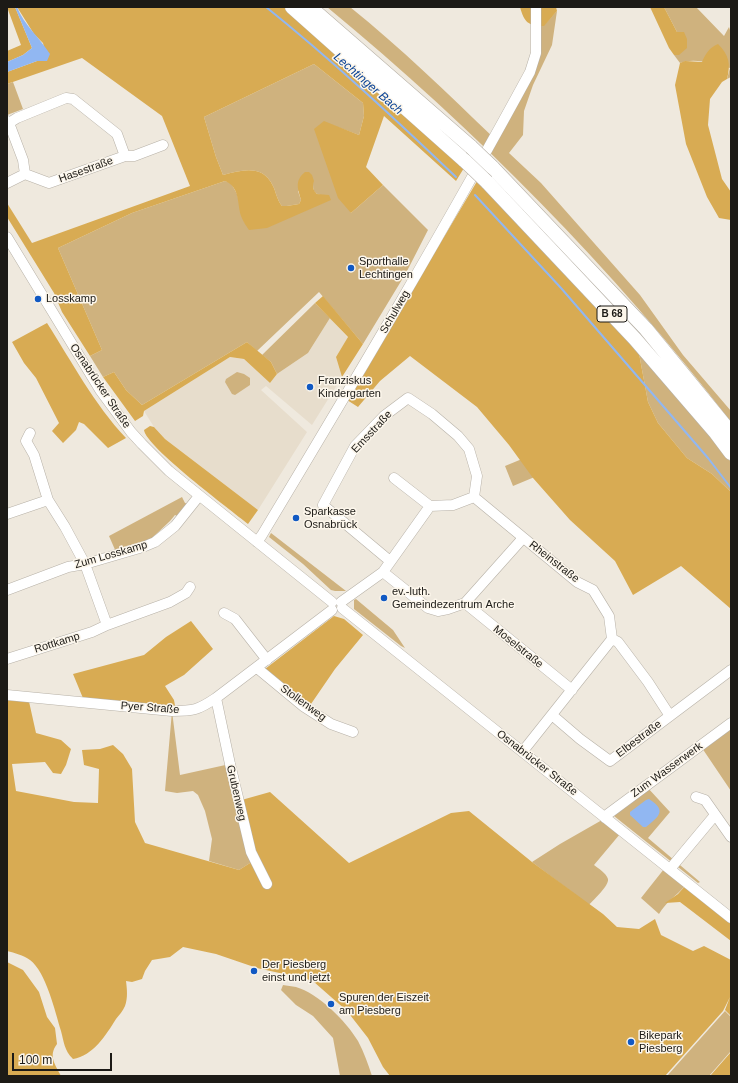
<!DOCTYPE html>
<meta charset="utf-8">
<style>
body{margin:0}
#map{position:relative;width:738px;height:1083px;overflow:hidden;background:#efe9de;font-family:Helvetica,sans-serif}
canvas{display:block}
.frame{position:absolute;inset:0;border:8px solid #1c1a16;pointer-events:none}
.scale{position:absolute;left:12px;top:1053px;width:100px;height:18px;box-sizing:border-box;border:2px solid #1c1a16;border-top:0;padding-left:5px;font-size:12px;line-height:14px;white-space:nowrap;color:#1c1a16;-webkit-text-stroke:3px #fcf6eb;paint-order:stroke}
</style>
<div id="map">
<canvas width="738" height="1083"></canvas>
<div class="frame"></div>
<div class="scale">100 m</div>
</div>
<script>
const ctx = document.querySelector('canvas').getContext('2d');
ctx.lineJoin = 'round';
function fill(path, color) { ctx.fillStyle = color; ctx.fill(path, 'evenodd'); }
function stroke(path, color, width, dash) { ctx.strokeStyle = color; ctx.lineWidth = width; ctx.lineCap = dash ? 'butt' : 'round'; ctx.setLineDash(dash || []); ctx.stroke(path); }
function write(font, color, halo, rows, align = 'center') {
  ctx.font = font + ' Helvetica,sans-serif'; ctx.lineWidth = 3; ctx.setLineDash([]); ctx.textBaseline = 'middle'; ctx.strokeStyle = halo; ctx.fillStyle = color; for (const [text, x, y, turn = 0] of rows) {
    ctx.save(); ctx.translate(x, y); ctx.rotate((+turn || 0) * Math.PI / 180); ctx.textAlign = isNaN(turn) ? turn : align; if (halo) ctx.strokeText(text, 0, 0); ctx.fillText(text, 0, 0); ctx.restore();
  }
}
const built = new Path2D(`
 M 330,318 L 348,338 L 336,357 L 342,377 L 312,425 L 266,386 L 261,390 L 307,432 L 258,510 L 165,439 L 154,427 L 144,411 L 230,357 L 244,359 L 270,383 L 277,374 L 308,353 Z`);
const green = new Path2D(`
 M 327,7 L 350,7 C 401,48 447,93 494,138 L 530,72 L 536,26 L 544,25 L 557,11 L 552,45 L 533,85 L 524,111 L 523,135 L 509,153 L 541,183 L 640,295 L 683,355 L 731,411 L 731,422 C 613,268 476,130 327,7 Z
 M 664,7 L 696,7 L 724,36 L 729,27 L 731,33 L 731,77 L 727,79 L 730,68 C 714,64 695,57 680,63 L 674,55 L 679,55 L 677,32 Z
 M 314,64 L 363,103 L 364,116 L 359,135 L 324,122 L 351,213 L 383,185 L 428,230 L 406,273 L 363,344 L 319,292 L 257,351 L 247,342 L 142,405 L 126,390 L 114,372 L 103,377 L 90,356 L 102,350 L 58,248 L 132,213 L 225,181 L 231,183 L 237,194 L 245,223 L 324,196 C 316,194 313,193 313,185 L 298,191 L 301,200 L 299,204 L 287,206 L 282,206 C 277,200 276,192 273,186 C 263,164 242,170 223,175 L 216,157 L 204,117 Z
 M 13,82 L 23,109 L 7,115 L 7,84 Z
 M 315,303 L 330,318 L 308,353 L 277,374 L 271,362 L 262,355 Z
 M 638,348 L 731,462 L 731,492 L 712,474 L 687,458 L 658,423 L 648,402 Z
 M 237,372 L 244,374 L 250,378 L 250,385 L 235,395 L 232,394 L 225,382 L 226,379 Z
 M 522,459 L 537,476 L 513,486 L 505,466 Z
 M 182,497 L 185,503 L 189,504 L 179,517 L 175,515 L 170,521 L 151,539 L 116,552 L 109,536 Z
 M 271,533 L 346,591 L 335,591 L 331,590 L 303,564 L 269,537 Z
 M 356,599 L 393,630 L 405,648 L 401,646 L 354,609 L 354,600 Z
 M 172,711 L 180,775 L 230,764 L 251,852 L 250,863 L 239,870 L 209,861 L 212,839 L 205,811 L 198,795 L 193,791 L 177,793 L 165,791 Z
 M 731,727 L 731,791 L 702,748 Z
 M 647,787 L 670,812 L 648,838 L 700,882 L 698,883 L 614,816 L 615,811 Z
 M 602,820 L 620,834 L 594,865 C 599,869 606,873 608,879 C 609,886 594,899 589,905 L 532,862 L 560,844 Z
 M 664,869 L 685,886 C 675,897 667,901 659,914 L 641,898 Z
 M 283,985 C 287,986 292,986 296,987 C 318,993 346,1021 358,1041 C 364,1052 368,1064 372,1076 L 340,1076 L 333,1038 L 313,1016 L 296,1005 L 281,990 Z
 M 725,1011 L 731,1017 L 731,1051 L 709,1076 L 667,1076 Z`);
const forest = new Path2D(`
 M 7,7 L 15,7 L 32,48 L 23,55 L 7,62 L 7,51 L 21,45 Z
 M 17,7 L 284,7 L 464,168 L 456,181 L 384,116 L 366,167 L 383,185 L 351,213 L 338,198 L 314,129 L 324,121 L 359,135 L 364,116 L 363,103 L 314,64 L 204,117 L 216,157 L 223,175 C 242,170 263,164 273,186 C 276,192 277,200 282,206 L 287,206 L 299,204 L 301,200 C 298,189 294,181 305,172 L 309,172 L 312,175 L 314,181 C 312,187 313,190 317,194 L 329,195 L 331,200 L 267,228 L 249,230 C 246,226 243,221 241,216 C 237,203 240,187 225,181 L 132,213 L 58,248 L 102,350 L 90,356 L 62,312 L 54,293 L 7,217 L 7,203 L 32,243 L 190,186 L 162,116 L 82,58 L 7,84 L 7,72 L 37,61 L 47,61 L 43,43 L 34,34 Z
 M 520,7 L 556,7 L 557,11 L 544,26 C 528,26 524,22 520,7 Z
 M 650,7 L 664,7 L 677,32 L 684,32 L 687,39 L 687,48 L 679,55 L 674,55 L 669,48 Z
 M 718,44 C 729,55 731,64 727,79 L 722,82 L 710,99 L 708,125 L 722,179 L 731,192 L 731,220 L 719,218 L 707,197 L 686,144 L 675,85 L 680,63 L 685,61 L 702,62 C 706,53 709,48 718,44 Z
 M 479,178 L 638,348 L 648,402 L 658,423 L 687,458 L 712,474 L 731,492 L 731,609 L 681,566 L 633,595 L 615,561 L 570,520 L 533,478 L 509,445 L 477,407 L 410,356 L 380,381 L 358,407 L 347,400 Z
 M 323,296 L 363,344 L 342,377 L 336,357 L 348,337 L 315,303 Z
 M 47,323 C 72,362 94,404 126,438 L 108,448 L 84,424 L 79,422 L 76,430 L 63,443 L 52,431 L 59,423 L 36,378 L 24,363 L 12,342 Z
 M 247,342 L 271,362 L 277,374 L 270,383 L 244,359 L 230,357 L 144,411 L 143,416 L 135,421 L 103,377 L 114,372 L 126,390 L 142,405 Z
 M 150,426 L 154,427 L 165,439 L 258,510 L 248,524 C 231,510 146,447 144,430 Z
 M 334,616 L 344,619 L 363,635 L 335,669 L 311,704 L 287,687 L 265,669 Z
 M 191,621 L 213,649 L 184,675 L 165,686 L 174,700 L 176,711 L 85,703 L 73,674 L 144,655 L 166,637 Z
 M 7,695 L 28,697 L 36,733 L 61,740 L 71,749 L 66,765 L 61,774 L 53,773 L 45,762 L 12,764 L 16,791 L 74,802 L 98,803 L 99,769 L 84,765 L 82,750 L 100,749 L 113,745 L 123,754 L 132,769 L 135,822 L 145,843 L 239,870 L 250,863 L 251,852 L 238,801 L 270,792 L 349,863 L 451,813 L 469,811 L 532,862 L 603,914 L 617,927 L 639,929 L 655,919 L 661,935 L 693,951 L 704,946 L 731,960 L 731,1016 L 725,1010 L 730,997 L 723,1011 L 665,1076 L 390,1076 L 383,1067 L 368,1038 L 347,1011 L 314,982 L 300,976 L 284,974 L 257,968 L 216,954 L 183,947 L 170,957 L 152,960 L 145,971 L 142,979 L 132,982 L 126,981 C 127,989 128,998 125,1006 C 123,1011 119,1015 116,1019 C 106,1035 93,1056 73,1059 C 64,1050 64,1042 61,1031 C 55,1011 46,972 30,960 C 23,955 15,953 7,951 Z
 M 685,886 L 731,923 L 731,941 L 680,902 L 665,903 L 678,894 Z
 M 7,962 L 23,970 L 39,992 L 47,1017 L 55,1028 L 57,1044 C 48,1056 55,1064 61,1076 L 7,1076 Z
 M 731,1052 L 731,1076 L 710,1076 Z`);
const water = new Path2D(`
 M 15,7 L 17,7 C 24,25 40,38 50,54 L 47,61 L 37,61 L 7,72 L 7,62 L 23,55 L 32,48 Z
 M 649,799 C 668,811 658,817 646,827 L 643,827 L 630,815 L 630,812 L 646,800 Z`);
const stream = new Path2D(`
 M 266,7 C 332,60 394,118 456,177
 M 475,195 L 561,288 L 708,458 L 731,488`);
const minor = new Path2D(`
 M 7,121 L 9,123 L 23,160 L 25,174 L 7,183
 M 9,123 L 17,118 L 66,98 L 73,99 L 117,134 L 125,156 L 49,183 L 25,174
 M 125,156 L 134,156 L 163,145
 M 7,237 L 100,390 L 131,432 L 142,444 L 169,471 L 332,602
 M 394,478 L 430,506
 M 7,514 L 48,500
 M 257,542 L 262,535 C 354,382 445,229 530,72 L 536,53 L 536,7
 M 390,561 L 323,505 L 355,446 L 384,416 L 408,398 L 432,414 L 458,436 L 469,449 L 477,476 L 474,497
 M 383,572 L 430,506 L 453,505 L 474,497 L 577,582 L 593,590 L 609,616 L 612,639 L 523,751
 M 7,590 L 68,567 L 85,564 L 143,547 L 155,542 L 175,526 L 199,496
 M 341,602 L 383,572 L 428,608 L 438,611 L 448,609 L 465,603 L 523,538
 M 465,603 L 572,690
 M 342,608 L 731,918
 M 224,613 L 235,619 L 267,660
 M 107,625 L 170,602 L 186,593 L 190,587
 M 612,639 L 618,642 L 648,682 L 670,716
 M 7,659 L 92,632 L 107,625 L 85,564 L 65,527 L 48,500 L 34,455 L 26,441 L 30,433
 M 257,668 L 303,706 L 331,724 L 353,732
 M 7,695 L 172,711 C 194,711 198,710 216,698 L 332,610
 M 216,698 L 230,764 L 251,852 L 267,884
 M 552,715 L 580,739 L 610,761 L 731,670
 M 696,797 L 705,800 L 731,837
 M 605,818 L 608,814 L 731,723
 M 670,869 L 715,815`);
const highway = new Path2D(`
 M 292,7 L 465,161
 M 310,7 L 471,147
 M 492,167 L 646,329 L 731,433
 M 487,182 L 635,339 L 716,433 L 731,453`);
const highwayBridge = new Path2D(`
 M 471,147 L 492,167
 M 465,161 L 487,182`);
const markers = [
 [351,268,4,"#1159c3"],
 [38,299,4,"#1159c3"],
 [310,387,4,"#1159c3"],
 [296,518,4,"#1159c3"],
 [384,598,4,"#1159c3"],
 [254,971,4,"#1159c3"],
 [331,1004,4,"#1159c3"],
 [631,1042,4,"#1159c3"]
];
const shields = [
 [612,314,30]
];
const shieldNames = [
 ["B 68",612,314]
];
const streetNames = [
 ["Hasestraße",86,170,-20],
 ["Schulweg",395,312,-60],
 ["Osnabrücker Straße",100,386,56],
 ["Emsstraße",372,432,-47],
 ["Zum Losskamp",111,555,-16],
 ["Rheinstraße",554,562,38],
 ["Rottkamp",57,643,-17],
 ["Moselstraße",518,647,39],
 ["Stollenweg",303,703,36],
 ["Pyer Straße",150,708,4],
 ["Elbestraße",639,739,-37],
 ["Osnabrücker Straße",537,763,38],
 ["Zum Wasserwerk",667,770,-36],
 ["Grubenweg",236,793,77]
];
const poiNames = [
 ["Sporthalle",359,262],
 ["Lechtingen",359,275],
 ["Losskamp",46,299],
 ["Franziskus",318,381],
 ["Kindergarten",318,394],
 ["Sparkasse",304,512],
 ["Osnabrück",304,525],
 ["ev.-luth.",392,592],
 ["Gemeindezentrum Arche",392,605],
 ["Der Piesberg",262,965],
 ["einst und jetzt",262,978],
 ["Spuren der Eiszeit",339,998],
 ["am Piesberg",339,1011],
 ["Bikepark",639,1036],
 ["Piesberg",639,1049]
];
const waterNames = [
 ["Lechtinger Bach",368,84,41]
];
fill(built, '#e7ddcc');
fill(green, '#cfb27e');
fill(forest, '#d8ab53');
fill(water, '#91b7f2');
stroke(stream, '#91b7f2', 2);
stroke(minor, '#b7b1a7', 11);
stroke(highway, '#b7b1a7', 15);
stroke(minor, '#fff', 10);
stroke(highway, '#fff', 14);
stroke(highwayBridge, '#b7b1a7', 15, []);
stroke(highwayBridge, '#fff', 14);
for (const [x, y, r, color] of markers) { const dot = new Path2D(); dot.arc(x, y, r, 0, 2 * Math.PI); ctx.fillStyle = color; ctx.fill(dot); stroke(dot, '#fcf6eb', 1.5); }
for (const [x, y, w] of shields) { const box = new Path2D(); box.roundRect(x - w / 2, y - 8, w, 16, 3); ctx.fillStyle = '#fcf6eb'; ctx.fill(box); stroke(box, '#1c1a16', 1); }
write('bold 10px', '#1c1a16', null, shieldNames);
write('11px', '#1c1a16', '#fcf6eb', streetNames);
write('11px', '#1c1a16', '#fcf6eb', poiNames, 'left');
write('italic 12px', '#084195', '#fcf6eb', waterNames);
</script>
